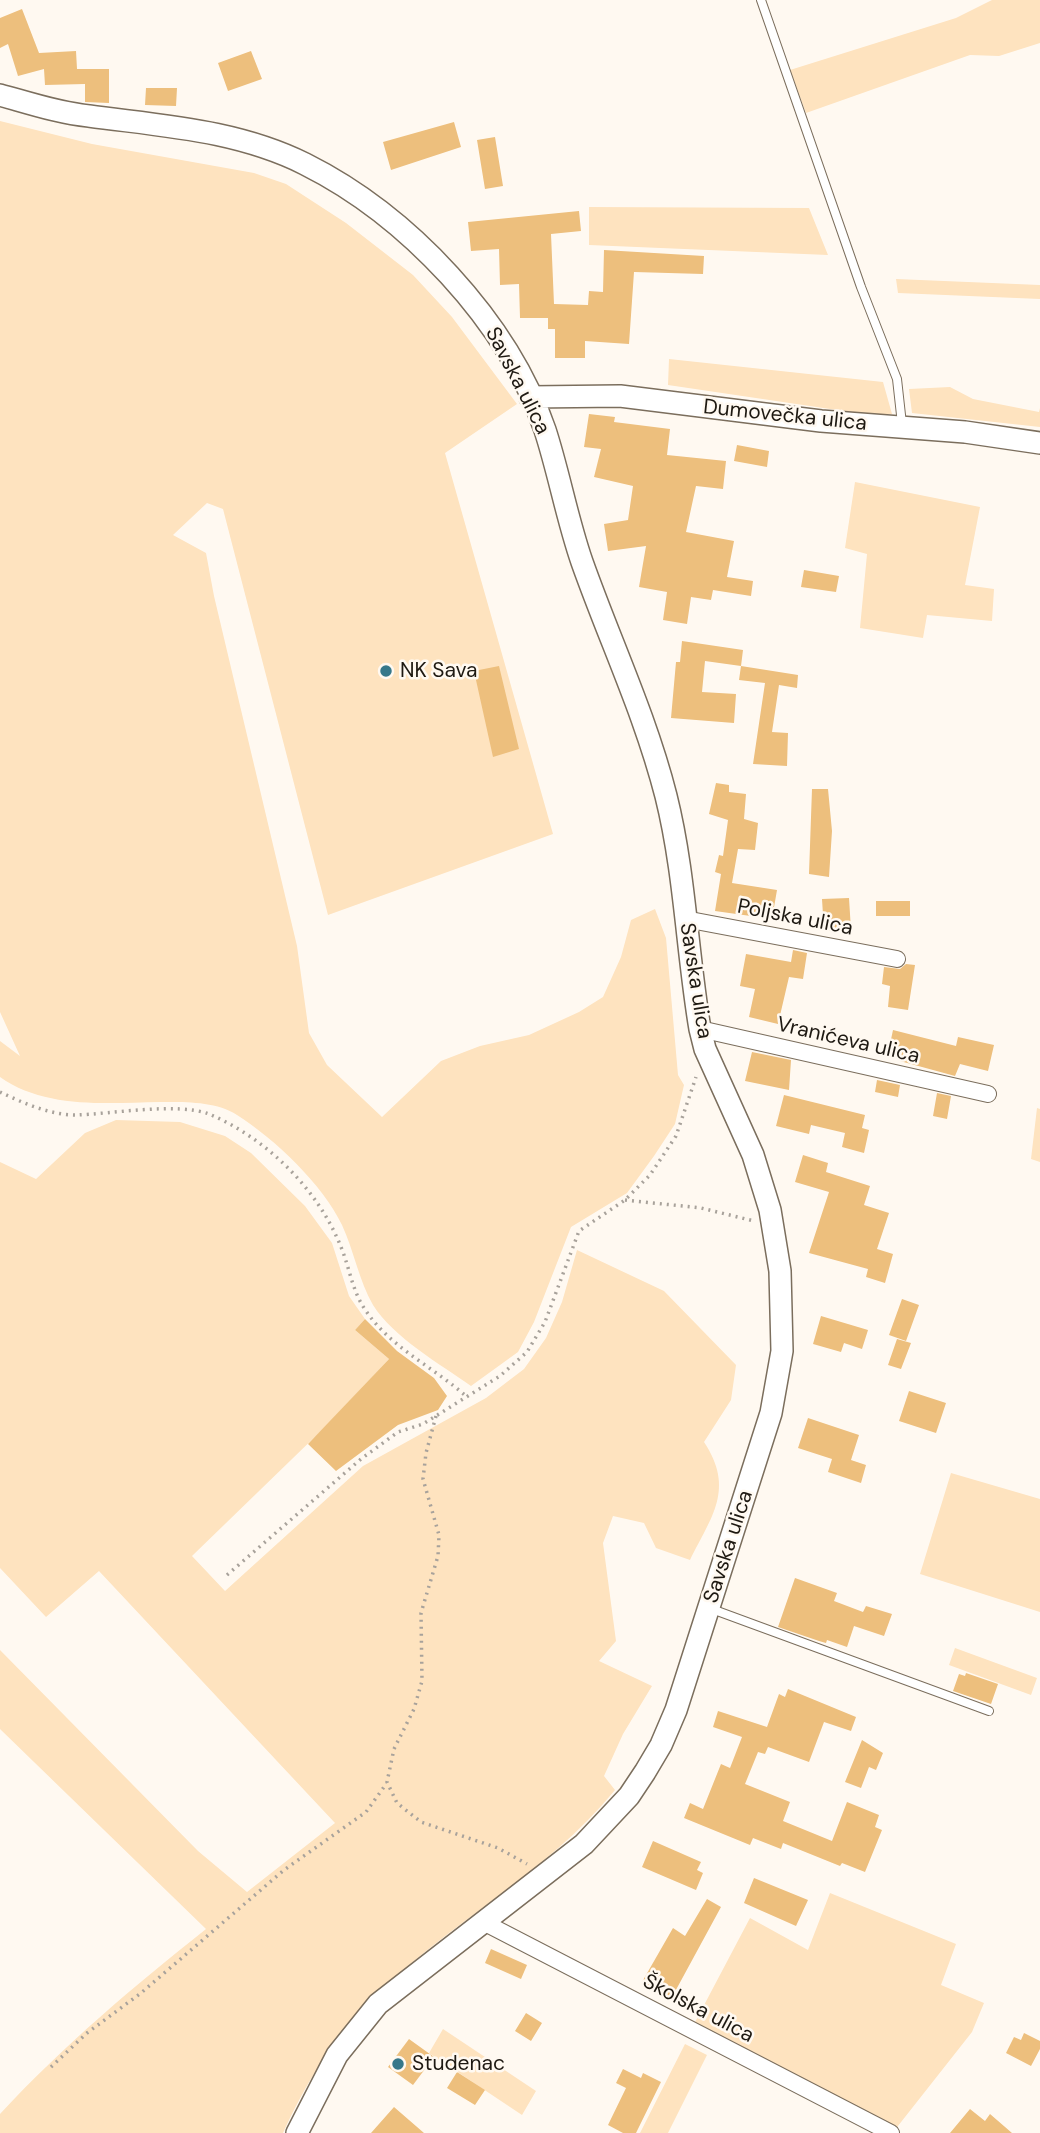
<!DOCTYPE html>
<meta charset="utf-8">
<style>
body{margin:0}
canvas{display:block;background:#fff9f1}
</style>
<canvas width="1040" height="2133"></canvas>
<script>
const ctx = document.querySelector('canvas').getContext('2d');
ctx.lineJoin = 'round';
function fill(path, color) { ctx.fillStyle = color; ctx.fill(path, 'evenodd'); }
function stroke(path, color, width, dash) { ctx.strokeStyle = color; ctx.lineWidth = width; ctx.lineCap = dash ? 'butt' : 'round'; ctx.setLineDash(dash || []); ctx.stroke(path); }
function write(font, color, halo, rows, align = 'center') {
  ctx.font = font + ' "DM Sans",sans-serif'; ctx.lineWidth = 5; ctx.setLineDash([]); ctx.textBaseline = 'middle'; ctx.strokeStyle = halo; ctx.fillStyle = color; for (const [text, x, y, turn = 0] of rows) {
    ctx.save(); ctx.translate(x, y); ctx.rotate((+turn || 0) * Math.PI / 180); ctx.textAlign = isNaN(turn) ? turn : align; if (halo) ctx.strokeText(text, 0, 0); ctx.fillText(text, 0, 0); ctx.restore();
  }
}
const green = new Path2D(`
 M 992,0 L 1040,0 L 1040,43 L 999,56 L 970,55 L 806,113 L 790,70 L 956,18 Z
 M 0,121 L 92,144 L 254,173 L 286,184 L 346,223 L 413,275 L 452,317 L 517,404 L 445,453 L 553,834 L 328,915 L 223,509 L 207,503 L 173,535 L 206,553 L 214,596 L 297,946 L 309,1033 L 327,1065 L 382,1117 L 441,1061 L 480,1046 L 529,1035 L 579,1012 L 603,997 L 621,957 L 631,920 L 655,909 L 666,938 L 678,1075 L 684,1085 L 675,1124 L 654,1156 L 627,1193 L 571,1227 L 534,1322 L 518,1352 L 471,1386 C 440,1364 393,1337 373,1305 C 359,1281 354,1251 342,1225 C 323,1185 275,1139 237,1115 C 216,1101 184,1102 160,1102 C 106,1103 45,1109 0,1077 L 0,1041 L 20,1056 L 0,1012 Z
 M 589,207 L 809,208 L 828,255 L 589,245 Z
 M 896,279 L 1040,285 L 1040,299 L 898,293 Z
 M 669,359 L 883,382 L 892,414 L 864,414 L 668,385 Z
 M 950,387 L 973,399 L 1039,412 L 1040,408 L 1040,427 L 912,413 L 909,389 Z
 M 855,482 L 980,507 L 965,585 L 994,589 L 992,621 L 927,615 L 923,638 L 860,628 L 867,554 L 845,548 Z
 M 1037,1108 L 1040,1109 L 1040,1162 L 1031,1159 Z
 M 116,1120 L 180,1122 L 225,1136 L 251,1153 L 305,1206 L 332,1243 L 349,1296 L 365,1319 L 355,1330 L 389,1359 L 324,1428 L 192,1556 L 225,1591 L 363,1466 L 486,1398 L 524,1369 L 546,1338 L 562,1302 L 577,1250 L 664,1291 L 736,1365 L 731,1400 L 704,1442 C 735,1489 712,1516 690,1560 L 656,1548 L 644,1523 L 613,1516 L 603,1543 L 616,1641 L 599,1661 L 652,1686 L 623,1734 L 604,1776 L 615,1790 C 546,1875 446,1924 370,2001 C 332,2039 305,2085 283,2133 L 0,2133 L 0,2114 C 64,2045 133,1987 206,1929 L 0,1729 L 0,1650 L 198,1851 L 247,1892 L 335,1823 L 99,1571 L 46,1617 L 0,1568 L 0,1162 L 36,1179 L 85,1133 Z
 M 951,1473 L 1040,1499 L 1040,1612 L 920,1574 Z
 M 955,1648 L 1037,1678 L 1031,1695 L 949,1665 Z
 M 830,1893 L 956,1944 L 941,1985 L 984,2003 L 972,2032 L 894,2131 L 693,2026 L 750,1918 L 808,1950 Z
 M 443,2029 L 536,2091 L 522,2115 L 429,2053 Z
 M 685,2044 L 707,2055 L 668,2133 L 640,2133 Z`);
const building = new Path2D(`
 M 22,9 L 39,53 L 76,51 L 77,69 L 109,69 L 109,103 L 85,102 L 85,84 L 45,85 L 44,69 L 18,76 L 8,44 L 0,48 L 0,18 Z
 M 251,51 L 262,79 L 228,91 L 218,63 Z
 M 146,88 L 177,88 L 176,106 L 145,105 Z
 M 454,122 L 461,147 L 391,170 L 383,142 Z
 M 495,137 L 503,186 L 485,189 L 477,140 Z
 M 579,211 L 581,231 L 551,234 L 554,304 L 588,305 L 589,291 L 603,292 L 604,250 L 704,256 L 703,274 L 634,272 L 629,344 L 585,341 L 585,358 L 555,358 L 555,329 L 548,329 L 548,318 L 520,318 L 519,284 L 500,285 L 499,249 L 471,251 L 468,222 Z
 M 589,414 L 615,417 L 614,422 L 670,429 L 667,455 L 726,461 L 723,489 L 696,486 L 686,532 L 734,541 L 727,577 L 753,581 L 751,596 L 713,590 L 711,600 L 691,597 L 687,624 L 663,620 L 667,592 L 639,587 L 646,546 L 608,551 L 604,524 L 628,520 L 633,486 L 594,477 L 601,449 L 584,447 Z
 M 737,445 L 769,451 L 767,467 L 734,461 Z
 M 804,570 L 839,576 L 836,592 L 801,587 Z
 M 682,641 L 743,650 L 741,666 L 705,661 L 702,692 L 736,694 L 734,723 L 671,718 L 676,662 L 680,662 Z
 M 499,666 L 519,749 L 493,757 L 474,671 Z
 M 741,666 L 798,675 L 797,688 L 779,685 L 772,732 L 788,733 L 787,766 L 753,764 L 765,683 L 739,680 Z
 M 716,783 L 729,785 L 729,792 L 746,794 L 744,819 L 758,823 L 755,850 L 738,849 L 732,883 L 777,890 L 772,919 L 715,911 L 721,874 L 715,872 L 719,855 L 723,856 L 728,820 L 709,814 Z
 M 812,789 L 828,789 L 832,831 L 829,877 L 809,874 Z
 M 849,898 L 851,930 L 824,931 L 822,899 Z
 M 876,901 L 910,901 L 910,916 L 876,916 Z
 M 793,950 L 807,953 L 803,979 L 789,977 L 778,1024 L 749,1017 L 755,989 L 740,986 L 746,954 L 791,962 Z
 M 906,964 L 915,965 L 908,1010 L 888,1007 L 890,986 L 882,984 L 884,967 L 900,969 Z
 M 893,1030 L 956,1046 L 958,1037 L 994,1045 L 988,1071 L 960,1064 L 955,1076 L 900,1061 L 902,1052 L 889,1049 Z
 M 752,1052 L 791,1060 L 789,1090 L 745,1081 Z
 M 877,1080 L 900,1085 L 898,1097 L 875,1092 Z
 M 937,1093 L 951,1096 L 947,1119 L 933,1116 Z
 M 784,1095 L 865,1115 L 862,1128 L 869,1130 L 864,1153 L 842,1147 L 845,1133 L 811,1125 L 809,1134 L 776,1126 Z
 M 803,1155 L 828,1163 L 826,1172 L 870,1186 L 864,1205 L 889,1213 L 877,1249 L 893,1254 L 885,1283 L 866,1277 L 868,1269 L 809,1253 L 829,1192 L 795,1182 Z
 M 902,1299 L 919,1305 L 906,1341 L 889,1335 Z
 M 821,1316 L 868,1330 L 862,1349 L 844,1343 L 841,1352 L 813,1344 Z
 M 365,1319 L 397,1351 L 434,1378 L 447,1396 L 438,1410 L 398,1425 L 336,1471 L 308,1444 L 389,1359 L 355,1330 Z
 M 897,1339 L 911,1343 L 901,1369 L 888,1365 Z
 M 909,1391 L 946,1403 L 936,1433 L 899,1421 Z
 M 808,1418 L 859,1435 L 851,1460 L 866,1465 L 861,1483 L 828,1472 L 832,1459 L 798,1448 Z
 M 795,1578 L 837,1593 L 834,1601 L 863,1612 L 866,1606 L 892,1614 L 884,1636 L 854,1626 L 847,1647 L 827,1640 L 826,1643 L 819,1641 L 778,1627 Z
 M 966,1673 L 998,1684 L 991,1704 L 953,1691 L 959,1674 L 965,1676 Z
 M 788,1689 L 856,1717 L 851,1731 L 824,1722 L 809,1762 L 768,1747 L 765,1754 L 758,1752 L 745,1784 L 790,1802 L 783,1821 L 832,1841 L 847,1802 L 879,1815 L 875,1827 L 882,1830 L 865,1872 L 842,1863 L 840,1866 L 783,1843 L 781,1849 L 753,1838 L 750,1845 L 684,1818 L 690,1803 L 703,1809 L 721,1764 L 730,1768 L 742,1737 L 713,1727 L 718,1711 L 767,1727 L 779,1694 L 785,1697 Z
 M 862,1740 L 883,1753 L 876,1770 L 869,1767 L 861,1788 L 845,1782 Z
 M 653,1841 L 701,1862 L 697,1870 L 703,1873 L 696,1890 L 642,1867 Z
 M 754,1878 L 808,1900 L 796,1926 L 744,1903 Z
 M 707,1899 L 721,1907 L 671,1999 L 642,1982 L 673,1928 L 685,1936 Z
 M 491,1949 L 527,1965 L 521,1979 L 485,1963 Z
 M 526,2013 L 542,2023 L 531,2041 L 515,2031 Z
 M 1024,2033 L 1040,2041 L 1040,2049 L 1031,2066 L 1006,2053 L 1014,2037 L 1021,2040 Z
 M 409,2039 L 434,2057 L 413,2085 L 388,2067 Z
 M 623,2069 L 641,2078 L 643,2073 L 661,2082 L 636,2133 L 623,2133 L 608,2125 L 626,2088 L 616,2083 Z
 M 457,2072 L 485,2090 L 475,2105 L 447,2088 Z
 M 394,2107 L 424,2133 L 371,2133 Z
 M 970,2109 L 985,2121 L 990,2114 L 1012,2133 L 950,2133 Z`);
const path = new Path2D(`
 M 0,1092 C 23,1103 50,1115 76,1115 C 111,1114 177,1102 209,1114 C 266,1138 318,1189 341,1247 C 350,1269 352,1291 366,1311 C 391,1348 435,1368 467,1397
 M 625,1200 L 701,1208 L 754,1221
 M 436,1416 L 426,1453 L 423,1479 L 439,1535 L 438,1556 L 421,1613 L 422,1681 L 414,1709 L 394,1749 L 387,1782 L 397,1803 L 421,1822 L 498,1848 L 527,1864
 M 227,1575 L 361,1459 L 398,1432 L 423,1424 L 500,1376 L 527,1352 L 545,1322 L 579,1231 L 625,1200 L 650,1175 L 676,1136 L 696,1077
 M 51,2067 L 87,2033 L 141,1993 L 284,1870 L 366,1812 L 384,1787`);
const lane = new Path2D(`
 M 761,0 L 861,287 L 897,379 L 902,424
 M 709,1608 L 989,1711`);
const street = new Path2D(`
 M 685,919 L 897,959
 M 700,1029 L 988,1094
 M 485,1923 L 891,2133`);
const secondary = new Path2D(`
 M 0,95 C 29,103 59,113 89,116 C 162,126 237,130 305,164 C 407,215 508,321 545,430 C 559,473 567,519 582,562 C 610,641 645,714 666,796 C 685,872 687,952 700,1029 L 705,1049 L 753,1155 L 770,1210 L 780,1271 L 782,1351 L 771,1413 L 676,1710 L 661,1745 L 645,1772 L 629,1796 L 584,1844 L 378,2004 L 337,2055 L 297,2133
 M 530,397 L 620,396 L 821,421 L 965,432 L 1040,443`);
const markers = [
 [386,671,7,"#36788a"],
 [398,2064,7,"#36788a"]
];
const streetNames = [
 ["Savska ulica",517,381,63],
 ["Dumovečka ulica",785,416,6],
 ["Poljska ulica",795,918,11],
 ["Savska ulica",695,981,81],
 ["Vranićeva ulica",848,1041,13],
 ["Savska ulica",729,1547,-72],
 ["Školska ulica",698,2009,28]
];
const poiNames = [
 ["NK Sava",400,671],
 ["Studenac",412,2064]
];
fill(green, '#fee3bf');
fill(building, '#edbf7d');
stroke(lane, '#7b6e5d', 10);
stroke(street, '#7b6e5d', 18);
stroke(secondary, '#7b6e5d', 24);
stroke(path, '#a8a29b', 3.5, [2, 5]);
stroke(lane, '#fff', 8);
stroke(street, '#fff', 16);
stroke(secondary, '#fff', 21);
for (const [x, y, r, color] of markers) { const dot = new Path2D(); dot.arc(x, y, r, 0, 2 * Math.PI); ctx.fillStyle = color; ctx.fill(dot); stroke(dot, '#fff9f1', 2.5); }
write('21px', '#1e1912', '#fff9f1', streetNames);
write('21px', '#1e1912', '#fff9f1', poiNames, 'left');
</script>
